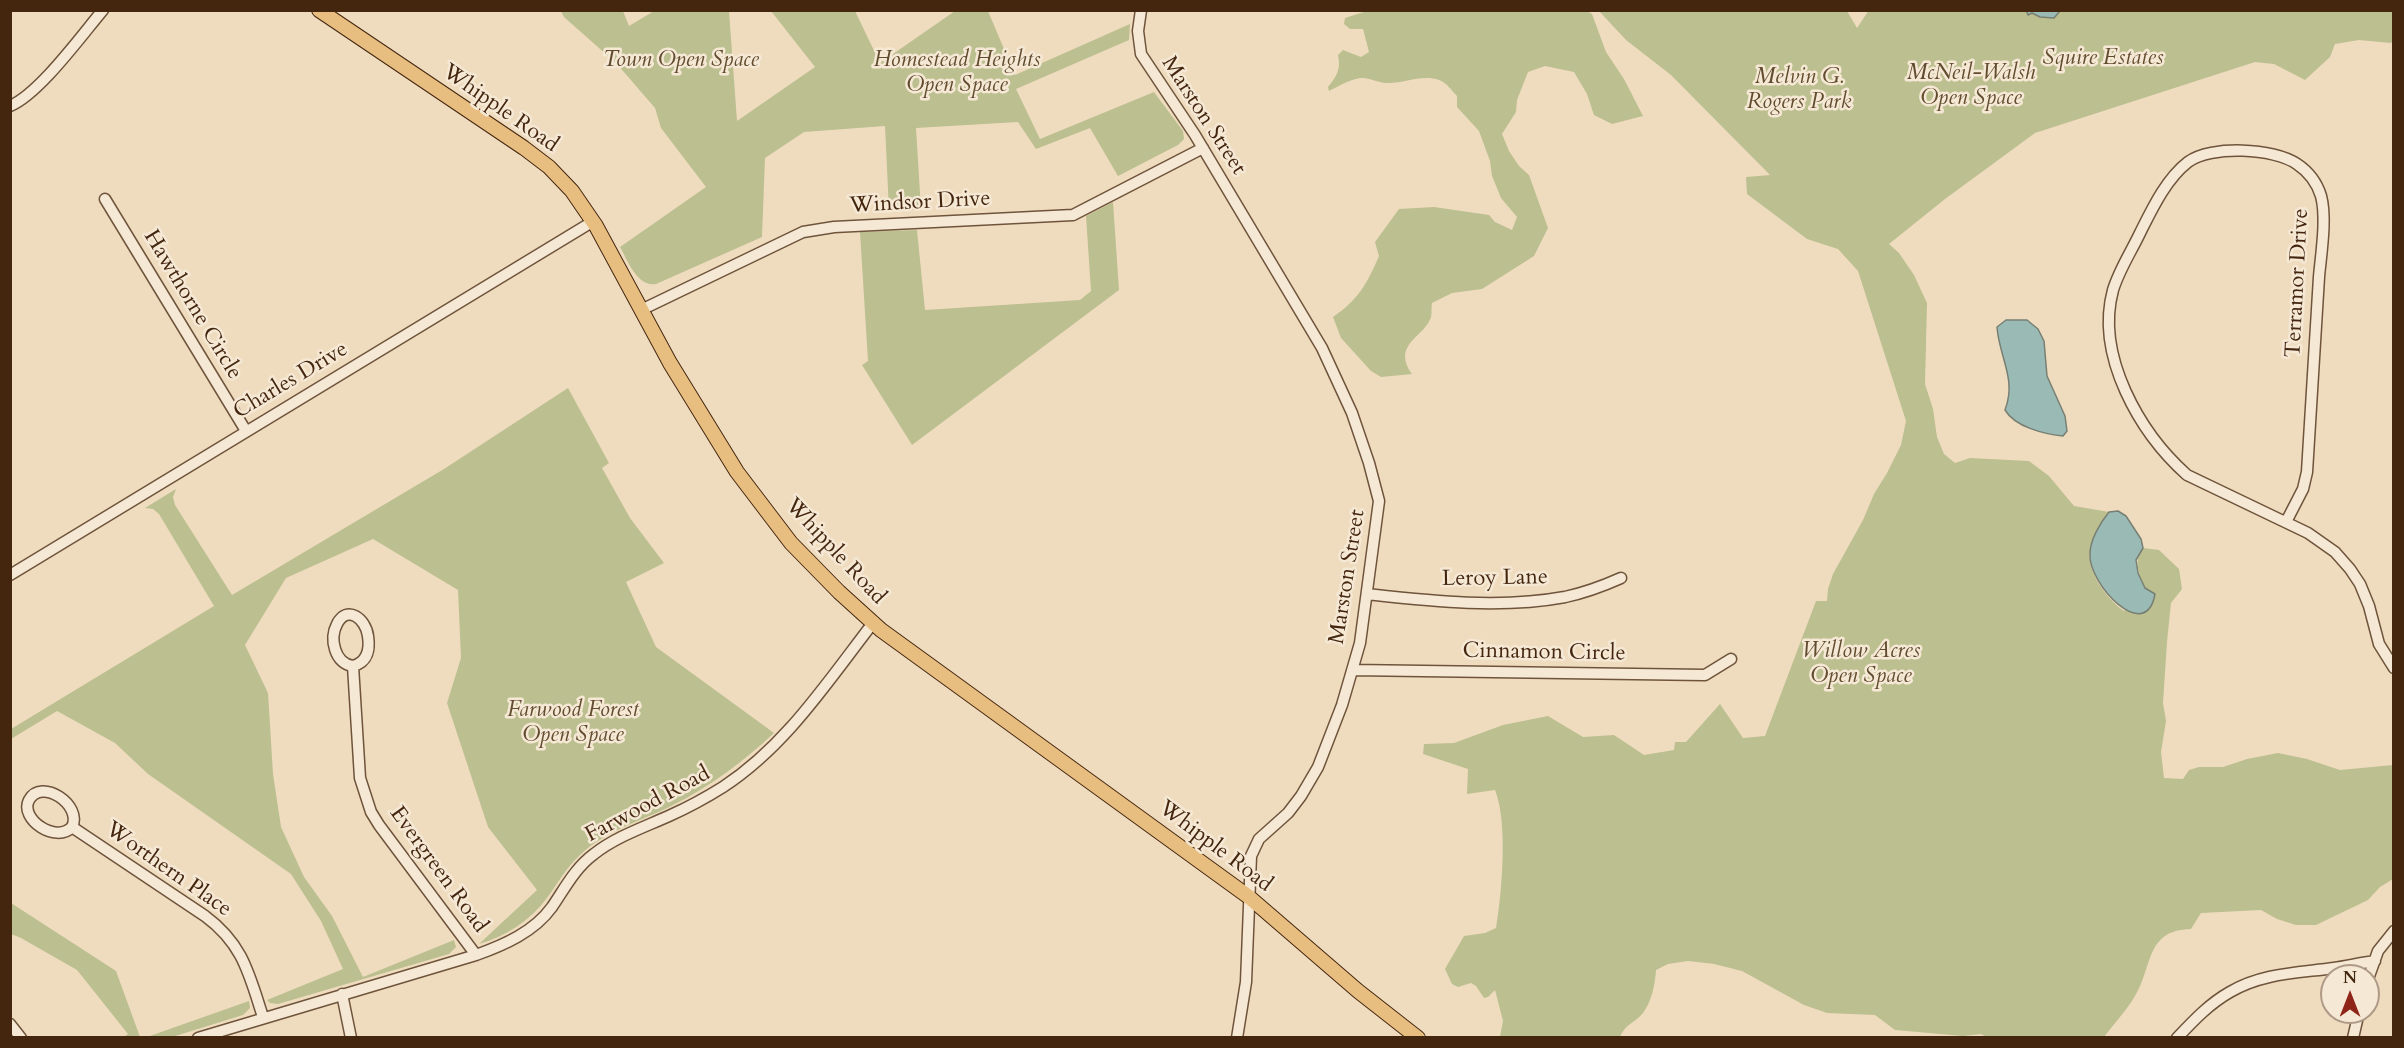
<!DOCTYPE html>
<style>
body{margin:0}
#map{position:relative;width:2404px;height:1048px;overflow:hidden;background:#efdcbf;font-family:Cardo,serif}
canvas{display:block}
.frame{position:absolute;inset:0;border:12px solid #44260f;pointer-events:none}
.north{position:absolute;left:2320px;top:964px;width:60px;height:60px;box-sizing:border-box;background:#f5e8d5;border:2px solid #ae9a86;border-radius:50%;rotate:0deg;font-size:16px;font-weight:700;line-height:24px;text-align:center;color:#44260f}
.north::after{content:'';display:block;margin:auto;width:21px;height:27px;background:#8f2418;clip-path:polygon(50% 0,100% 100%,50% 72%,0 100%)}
</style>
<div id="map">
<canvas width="2404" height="1048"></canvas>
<div class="frame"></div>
<div class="north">N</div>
</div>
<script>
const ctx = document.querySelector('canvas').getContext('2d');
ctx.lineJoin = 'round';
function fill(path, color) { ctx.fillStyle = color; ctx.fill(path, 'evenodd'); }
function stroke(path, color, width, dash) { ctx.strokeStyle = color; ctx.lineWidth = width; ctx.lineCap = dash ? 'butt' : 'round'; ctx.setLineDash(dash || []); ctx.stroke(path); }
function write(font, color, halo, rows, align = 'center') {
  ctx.font = font + ' Cardo,serif'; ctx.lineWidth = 5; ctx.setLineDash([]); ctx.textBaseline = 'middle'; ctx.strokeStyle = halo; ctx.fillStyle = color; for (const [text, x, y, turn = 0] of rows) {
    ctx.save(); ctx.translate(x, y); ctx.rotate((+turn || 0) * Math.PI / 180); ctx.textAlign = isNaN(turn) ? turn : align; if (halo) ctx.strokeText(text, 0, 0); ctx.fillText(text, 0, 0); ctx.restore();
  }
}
const green = new Path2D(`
 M 1869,10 L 2393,11 L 2393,40 L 2391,43 L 2359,40 L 2335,44 L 2330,57 L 2305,80 L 2274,64 L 2255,62 L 2035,133 L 1945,199 L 1889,244 L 1899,253 L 1914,275 L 1927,303 L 1925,384 L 1933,409 L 1937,437 L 1944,454 L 1955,463 L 1970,458 L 2029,461 L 2049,476 L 2074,506 L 2109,512 C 2101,522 2092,538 2090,551 C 2086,572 2108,600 2124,611 L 2145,588 C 2139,574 2133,561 2143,548 L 2159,550 L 2179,569 L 2182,589 L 2171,603 L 2167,642 L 2163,703 L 2166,721 L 2161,752 L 2164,778 L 2183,779 L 2189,770 L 2199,767 L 2223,767 L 2247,759 L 2278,753 L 2307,759 L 2340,770 L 2393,765 L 2393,879 L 2380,887 L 2368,900 L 2316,925 L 2296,925 L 2277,919 L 2261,910 L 2201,913 L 2191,929 C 2143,930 2154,970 2132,1001 C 2124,1013 2113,1025 2104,1037 L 1988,1038 L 1981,1034 L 1963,1036 L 1895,1030 L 1875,1015 L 1827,1013 L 1804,1005 L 1742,971 L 1714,964 L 1688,961 L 1668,964 L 1656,970 C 1655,984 1652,1001 1643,1013 C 1635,1023 1626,1023 1620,1037 L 1500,1037 L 1503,1021 L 1495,990 L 1488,997 L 1484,998 L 1476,986 L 1471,983 L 1458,987 L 1452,984 L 1445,969 L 1464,936 L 1485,933 L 1496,928 C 1502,892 1508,822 1495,790 L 1467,794 L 1468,769 L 1423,754 L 1424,744 L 1454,743 L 1503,725 L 1548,716 L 1583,737 L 1614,735 L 1644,755 L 1674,750 L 1675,742 L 1686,742 L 1720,704 L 1743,738 L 1765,736 L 1816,601 L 1827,601 L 1828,589 L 1833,574 L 1863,520 L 1874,494 L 1887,473 L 1901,445 L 1906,421 L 1858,271 L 1838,249 L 1807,239 L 1747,194 L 1746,177 L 1770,175 L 1671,75 L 1626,40 L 1599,11 L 1847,11 L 1857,28 Z
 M 561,11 L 623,11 L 629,26 L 654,11 L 729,11 L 737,121 L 815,67 L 771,11 L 855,11 L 880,63 L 955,11 L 988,11 L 1015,75 L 1130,24 L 1129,40 L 1016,89 L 1040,139 L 1154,92 L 1183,131 L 1184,139 L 1178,145 L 1118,176 L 1090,128 L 1036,149 L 1018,122 L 916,128 L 921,209 L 889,211 L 885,126 L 804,132 L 765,158 L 762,237 L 656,284 C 637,287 628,261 620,247 L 706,187 L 661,128 L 655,108 L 617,64 L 564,17 Z
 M 1367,11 L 1587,11 L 1592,14 L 1606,52 L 1624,79 L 1643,116 L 1612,124 L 1594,115 L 1587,94 L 1574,72 L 1545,66 L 1528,72 L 1517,100 L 1516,112 L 1502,134 L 1509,151 L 1519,166 L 1529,175 L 1548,228 L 1534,256 L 1482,289 L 1452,293 L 1432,303 C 1431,307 1432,313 1431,317 C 1425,337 1391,344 1412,374 L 1381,377 L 1371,371 L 1341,338 L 1333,317 C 1358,300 1367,284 1379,256 L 1375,242 L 1399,209 L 1434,207 L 1489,215 L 1495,222 L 1512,230 L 1517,217 L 1501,198 L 1492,176 L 1490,161 L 1479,131 L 1457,107 L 1457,96 C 1452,91 1446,82 1439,80 C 1422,74 1406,83 1388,83 C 1378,83 1368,77 1360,78 C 1348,80 1339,86 1329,91 L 1328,87 C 1337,76 1341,69 1338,55 L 1343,50 L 1361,57 L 1369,52 L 1363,29 L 1350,29 L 1344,24 L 1345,18 Z
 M 1113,202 L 1119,290 L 912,445 L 862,365 L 868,361 L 860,232 L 917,230 L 925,310 L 1080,300 L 1091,291 L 1086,216 Z
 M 568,388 L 609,463 L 602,468 L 630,518 L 664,563 L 626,582 L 656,647 L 774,733 C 743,762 711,786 673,805 C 642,821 606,830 580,855 C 566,868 558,883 547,898 C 530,921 506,936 479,944 L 537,890 L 488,827 L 447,703 L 461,658 L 458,590 L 373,539 L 286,578 L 245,645 L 268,693 L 273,774 L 281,827 L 304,877 L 332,916 L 363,977 L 454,940 L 456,947 L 449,954 L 278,1004 L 270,1003 L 267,1000 L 343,969 L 321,921 L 291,874 L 148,774 L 115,743 L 57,711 L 11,739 L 11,729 L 214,606 L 159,514 L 153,509 L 145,508 L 176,489 L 173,497 L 175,505 L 232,595 L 444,469 Z
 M 11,903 L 116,971 L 140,1037 L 124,1037 L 128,1034 L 77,970 L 21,938 L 11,934 Z
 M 249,1001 L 250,1008 L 243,1015 L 172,1037 L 147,1037 Z`);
const water = new Path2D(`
 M 2026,10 L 2060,10 L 2060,11 L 2054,18 L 2040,17 L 2032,13 L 2028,15 Z
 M 2006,320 L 2027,320 L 2038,329 L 2044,341 L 2047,376 L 2065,416 L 2067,431 L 2063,436 C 2044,434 2015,427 2005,410 C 2017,379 1999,357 1997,327 Z
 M 2118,511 L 2126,516 L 2141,539 L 2143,548 L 2136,560 L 2138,573 L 2145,588 L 2155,594 C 2146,645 2088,584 2090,554 C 2090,540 2100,523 2109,512 Z`);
const minor = new Path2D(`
 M 1141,10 L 1138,31 L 1141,54 L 1195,135 L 1322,348 L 1352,413 L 1369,463 L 1379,501 L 1360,643 L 1342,705 L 1318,767 L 1301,796 L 1288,813 L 1259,839 L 1251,856 L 1246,982 L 1237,1038
 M 10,106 C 39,94 81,36 103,10
 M 105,199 L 246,431
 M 641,310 L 803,232 L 834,227 L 1073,215 L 1203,148
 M 2286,522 L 2303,489 L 2307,472 C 2311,407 2315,342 2319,277 C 2321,254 2327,218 2321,196 C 2317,183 2309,172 2297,164 C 2274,148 2211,145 2188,162 C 2166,179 2152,209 2140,233 C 2131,252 2119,270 2113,290 C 2095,356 2140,433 2187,475 L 2308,533 L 2335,552 L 2350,569 L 2360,584 L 2369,606 L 2379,644 L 2394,668
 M 10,575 L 592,222
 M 1367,594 C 1431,601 1500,609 1565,597 C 1584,593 1603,586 1621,578
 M 353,666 C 335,664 329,639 337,624 C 347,604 366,619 368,636 C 370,649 368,662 353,666 L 360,778 L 371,812 L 379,825 L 476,955
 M 1352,670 L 1705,675 L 1731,659
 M 72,827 C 56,844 19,819 29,800 C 41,777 83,805 72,827 L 205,916 C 243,944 249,974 263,1017
 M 2368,979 L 2378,951 L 2394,931
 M 342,994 L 351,1038
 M 10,1024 L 21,1038
 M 198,1038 L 476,955 C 504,945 534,932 552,907 C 565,888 575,868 594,854 C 617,836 645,827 671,815 C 689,807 707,797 723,787 C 786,746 828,681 873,623
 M 2177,1038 C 2194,1020 2209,1004 2230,992 C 2262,973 2298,973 2334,968 C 2347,966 2361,963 2375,961
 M 2353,1038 L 2359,1012`);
const major = new Path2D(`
 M 319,10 L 524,148 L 549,167 L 572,191 L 596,226 L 670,363 L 737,472 L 791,543 L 839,592 L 881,630 L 1249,897 L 1358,991 L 1418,1038`);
const parkNames = [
 ["Squire Estates",2103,59],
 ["Town Open Space",681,61],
 ["Homestead Heights",957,61],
 ["Open Space",957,86],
 ["McNeil-Walsh",1971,74],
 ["Open Space",1971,99],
 ["Melvin G.",1799,78],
 ["Rogers Park",1799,103],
 ["Willow Acres",1861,652],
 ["Open Space",1861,677],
 ["Farwood Forest",573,711],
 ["Open Space",573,736]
];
const streetNames = [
 ["Whipple Road",500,109,35],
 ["Marston Street",1203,116,57],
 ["Windsor Drive",920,203,-3],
 ["Terramor Drive",2298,283,-87],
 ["Hawthorne Circle",192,305,59],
 ["Charles Drive",291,381,-31],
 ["Whipple Road",835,552,47],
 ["Marston Street",1348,577,-81],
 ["Leroy Lane",1495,579,-1],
 ["Cinnamon Circle",1544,653,1],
 ["Farwood Road",648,805,-28],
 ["Whipple Road",1215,847,37],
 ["Worthern Place",168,870,35],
 ["Evergreen Road",438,870,54]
];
fill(green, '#bcbf8f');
fill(water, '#9abbb5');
stroke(water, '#787f73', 1.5);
stroke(minor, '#6f543b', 13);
stroke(major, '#44260f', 16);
stroke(minor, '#f5e8d5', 10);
stroke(major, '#e8be80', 14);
write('italic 22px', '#624c2f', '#f5e8d5', parkNames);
write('22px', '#44260f', '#f5e8d5', streetNames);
</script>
